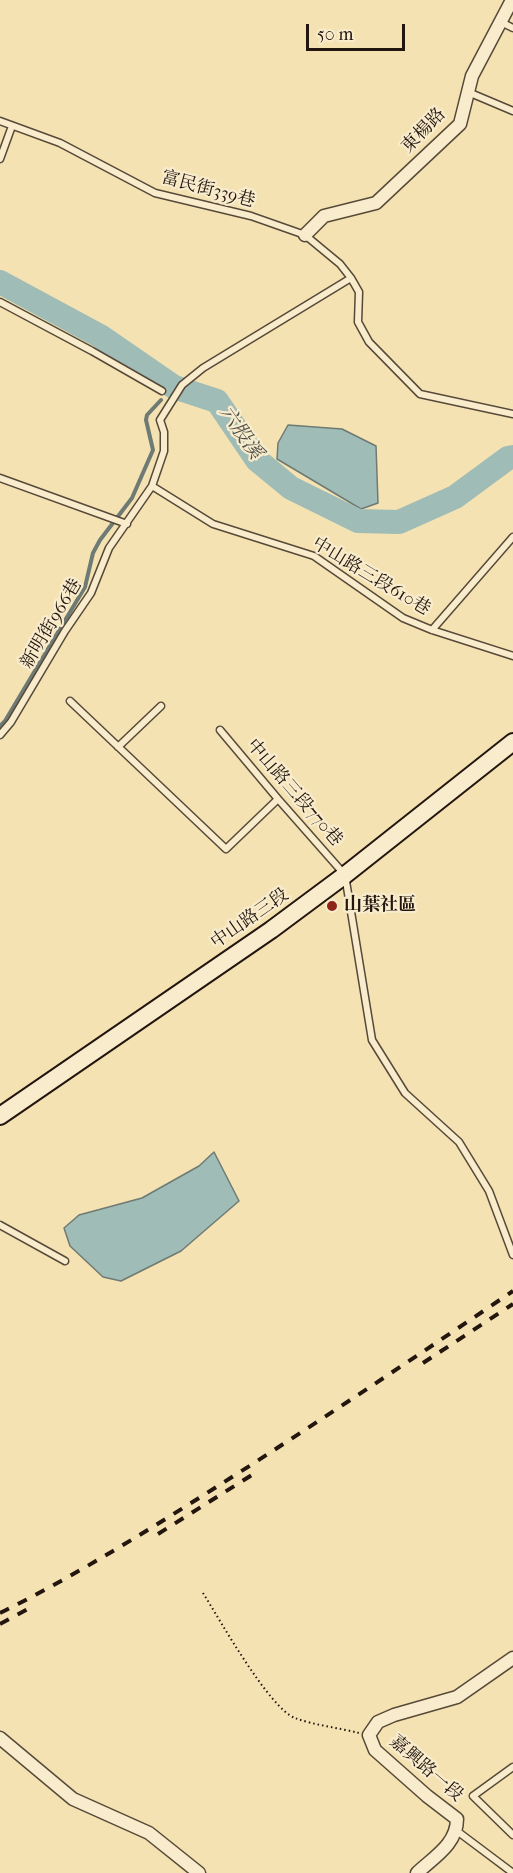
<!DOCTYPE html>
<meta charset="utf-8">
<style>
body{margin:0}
#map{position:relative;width:513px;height:1873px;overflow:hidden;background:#f4e2b2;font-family:"IM FELL French Canon",serif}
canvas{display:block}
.scale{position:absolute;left:306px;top:24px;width:99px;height:27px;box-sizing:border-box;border:3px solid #23160f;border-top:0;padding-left:8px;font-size:18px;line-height:21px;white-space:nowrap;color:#23160f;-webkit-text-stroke:4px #f8eccd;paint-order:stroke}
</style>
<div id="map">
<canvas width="513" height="1873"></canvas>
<div class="scale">50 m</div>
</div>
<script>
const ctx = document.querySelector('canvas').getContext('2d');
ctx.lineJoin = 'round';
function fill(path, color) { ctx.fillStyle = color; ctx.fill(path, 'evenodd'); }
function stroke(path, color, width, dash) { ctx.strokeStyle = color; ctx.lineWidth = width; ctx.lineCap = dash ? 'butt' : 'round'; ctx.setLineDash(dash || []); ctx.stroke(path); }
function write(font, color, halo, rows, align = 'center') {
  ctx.font = font + ' "IM FELL French Canon","Noto Serif TC",serif'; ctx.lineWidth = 4.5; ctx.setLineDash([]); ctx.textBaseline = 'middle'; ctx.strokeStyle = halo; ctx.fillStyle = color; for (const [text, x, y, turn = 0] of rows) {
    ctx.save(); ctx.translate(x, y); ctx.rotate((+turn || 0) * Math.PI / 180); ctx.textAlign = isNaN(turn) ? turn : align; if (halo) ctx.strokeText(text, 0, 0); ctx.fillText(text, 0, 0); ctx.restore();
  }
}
const water = new Path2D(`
 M 288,425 L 342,429 L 376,446 L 378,503 L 361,509 L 277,459 L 278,443 Z
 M 214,1152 L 239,1201 L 181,1251 L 121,1281 L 103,1277 L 70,1246 L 64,1228 L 79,1215 L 142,1198 L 199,1166 Z`);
const stream = new Path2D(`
 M 170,391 L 174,387
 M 0,726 L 5,721 L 85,587 L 93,553 L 100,540 L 132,498 L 153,450 L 146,420 L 147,415 L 161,400`);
const river = new Path2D(`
 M 0,282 L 100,336 L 174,387 L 217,401 L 257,460 L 291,488 L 358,521 L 399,522 L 455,497 L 508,458 L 513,457`);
const path = new Path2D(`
 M 203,1593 C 220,1620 269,1708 295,1718 C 313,1725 340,1728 359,1733`);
const lane = new Path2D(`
 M 501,22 L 513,28
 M 468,92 L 513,111
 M 0,121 L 60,143 L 155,193 L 251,216 L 305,235 L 340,264 L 351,278 L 359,292 L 358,322 L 369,342 L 420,394 L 513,414
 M 0,159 L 12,126
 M 0,302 L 92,351 L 162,391
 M 0,478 L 127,524
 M 152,486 L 213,524 L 314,556 L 403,618 L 432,630 L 513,656
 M 432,630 L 513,537
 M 70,701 L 226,849 L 278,799
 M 220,730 L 278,799 L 345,875 L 372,1040 L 405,1093 L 459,1142 L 489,1191 L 513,1255
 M 0,735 L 11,722 L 65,631 L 91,593 L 109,548 L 152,486 L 164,451 L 164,432 L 160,420 L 182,385 L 203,368 L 351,278
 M 118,747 L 161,706
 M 0,1225 L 65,1261
 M 513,1767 L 473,1796 L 513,1835
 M 457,1831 L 513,1873`);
const street = new Path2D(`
 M 305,235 L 324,216 L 376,203 L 460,124 L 472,76 L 512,0
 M 0,1738 L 73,1799 L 149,1833 L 199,1873
 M 417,1873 C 434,1857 457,1844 457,1819 L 427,1796 L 375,1750 L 369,1735 L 378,1722 L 394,1715 L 457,1697 L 513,1658`);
const secondary = new Path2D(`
 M 0,1116 L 271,930 L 345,875 L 513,742`);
const rail = new Path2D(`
 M 423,1363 L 513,1304
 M 158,1534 L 255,1473
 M 0,1613 C 87,1570 169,1517 251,1465 C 339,1408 426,1350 513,1291
 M 0,1624 L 28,1609`);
const markers = [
 [332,906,6,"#8f2418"]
];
const streetNames = [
 ["東楊路",424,131,-46],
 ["富民街339巷",208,190,15],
 ["中山路三段610巷",371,577,31],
 ["新明街966巷",52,624,-59],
 ["中山路三段770巷",294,793,49],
 ["中山路三段",250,919,-35],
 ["嘉興路一段",426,1769,41]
];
const poiNames = [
 ["山葉社區",344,906]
];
const waterNames = [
 ["六股溪",240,433,55]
];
fill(water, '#a0bcb7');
stroke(water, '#6e7a74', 1.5);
stroke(stream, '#6e7a74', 4);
stroke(river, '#a0bcb7', 24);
stroke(lane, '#574938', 9);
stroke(street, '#574938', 15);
stroke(secondary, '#23160f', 20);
stroke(path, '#23160f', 2, [1.5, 3]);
stroke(lane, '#f8eccd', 6);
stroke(street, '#f8eccd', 12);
stroke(secondary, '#f8eccd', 16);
stroke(rail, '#23160f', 4, [10, 10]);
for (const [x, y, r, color] of markers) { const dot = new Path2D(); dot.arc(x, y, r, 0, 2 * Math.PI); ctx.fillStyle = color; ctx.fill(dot); stroke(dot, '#f8eccd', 2); }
write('18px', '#23160f', '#f8eccd', streetNames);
write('bold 18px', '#23160f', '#f8eccd', poiNames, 'left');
write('italic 20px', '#4f504a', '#f8eccd', waterNames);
</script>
